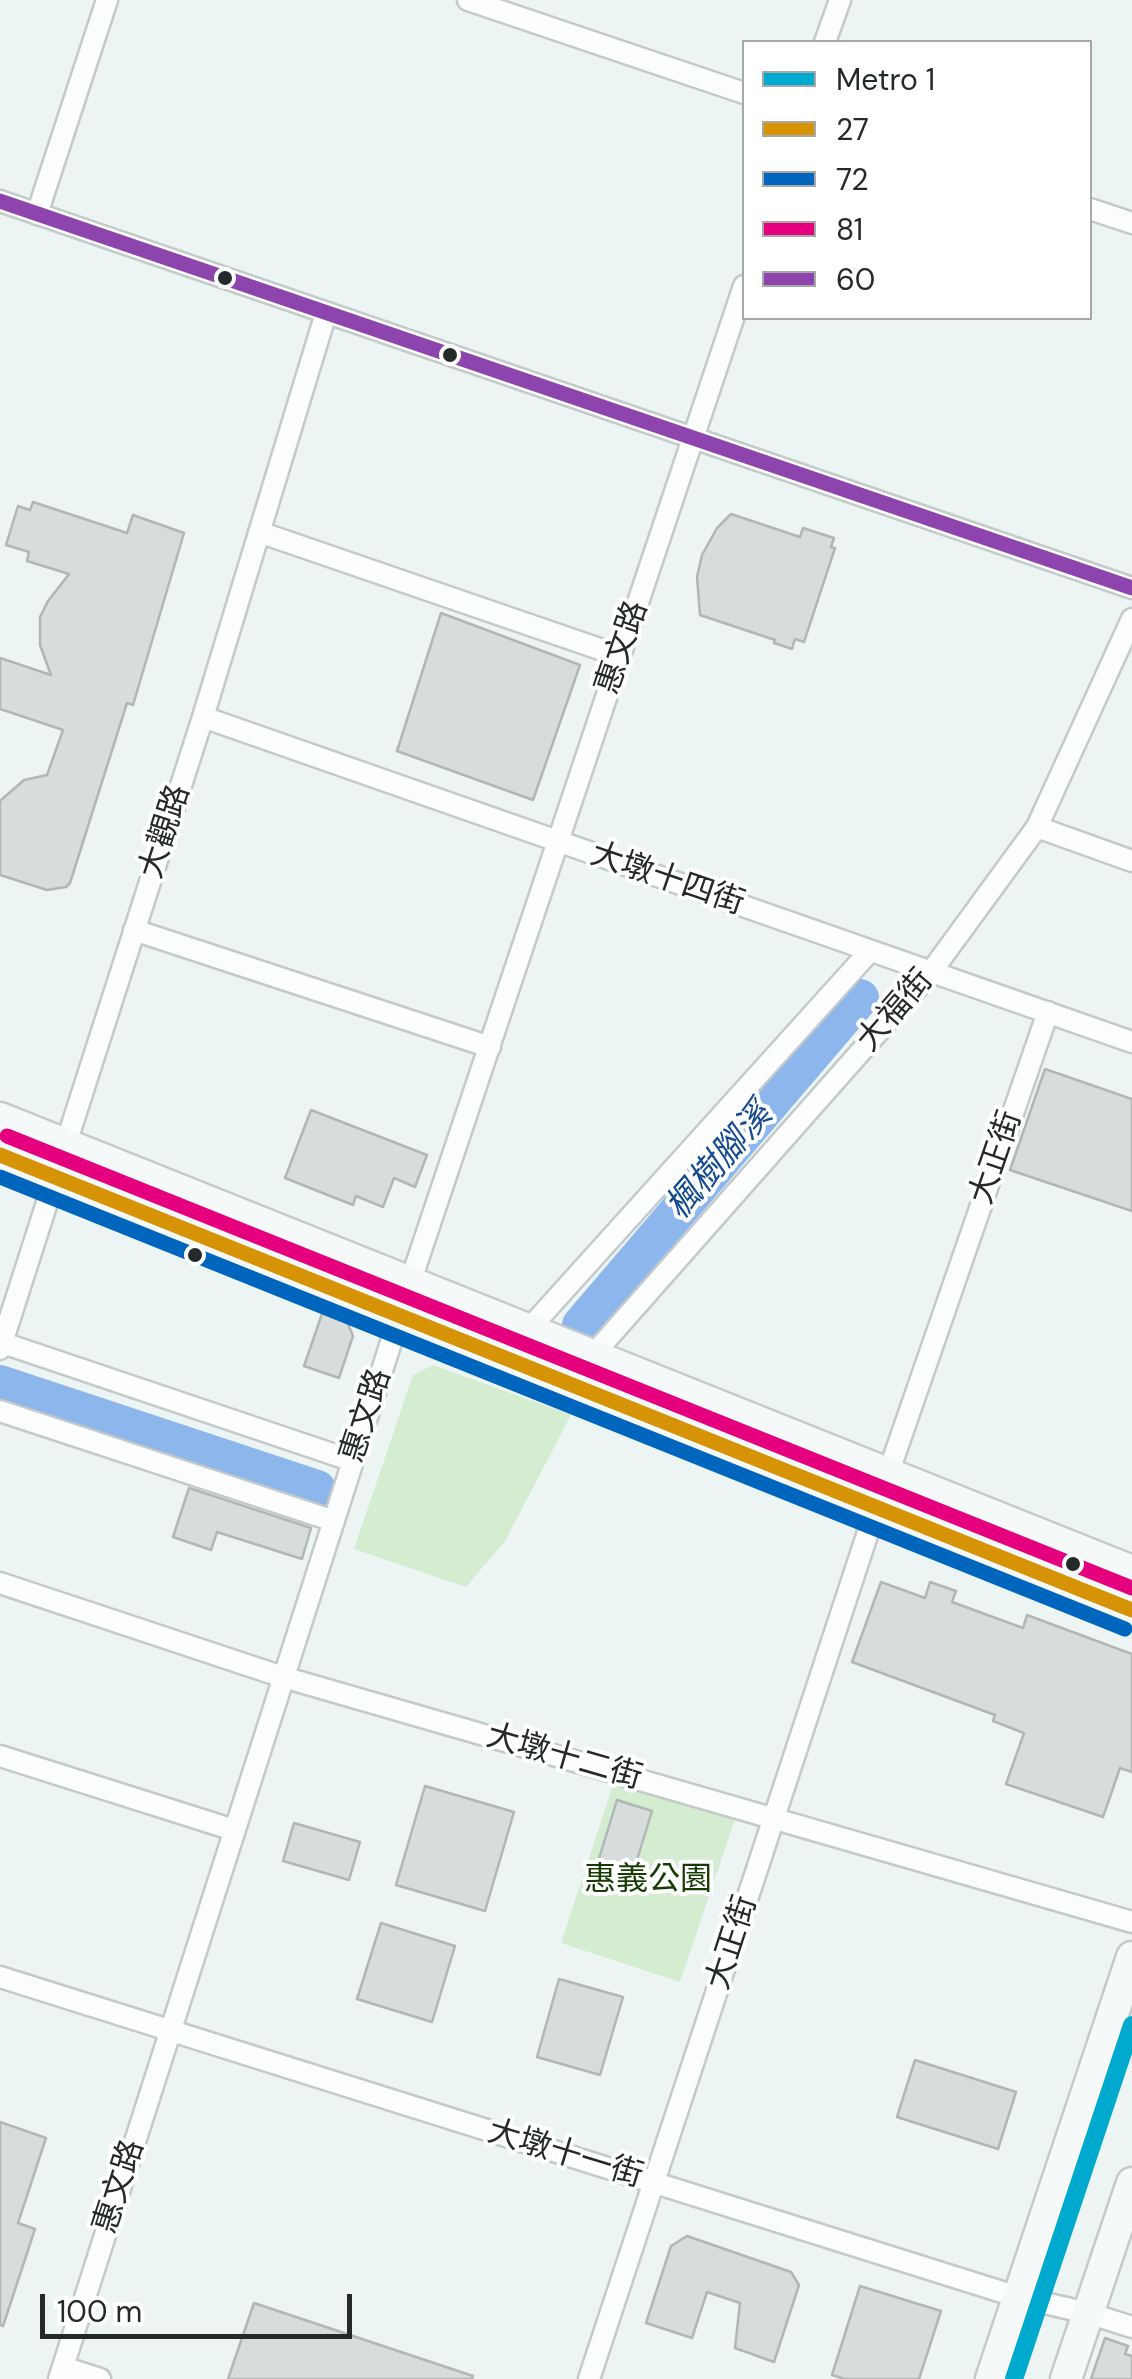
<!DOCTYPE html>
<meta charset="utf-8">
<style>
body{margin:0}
#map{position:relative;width:1132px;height:2379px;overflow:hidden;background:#ecf4f4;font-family:"DM Sans",sans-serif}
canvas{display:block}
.legend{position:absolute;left:742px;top:40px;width:350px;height:280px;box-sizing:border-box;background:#fff;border:2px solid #a7a9a9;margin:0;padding:12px 18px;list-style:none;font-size:30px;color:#242929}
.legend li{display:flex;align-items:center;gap:20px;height:50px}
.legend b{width:50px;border:2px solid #a7a9a9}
.scale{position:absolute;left:40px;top:2294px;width:312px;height:45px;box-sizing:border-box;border:5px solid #242929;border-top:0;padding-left:12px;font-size:30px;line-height:35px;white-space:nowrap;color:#242929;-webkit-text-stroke:8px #fff;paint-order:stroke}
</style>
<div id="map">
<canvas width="1132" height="2379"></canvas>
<ul class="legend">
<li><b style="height:12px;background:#00a9ce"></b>Metro 1</li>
<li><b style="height:12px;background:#d79306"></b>27</li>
<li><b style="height:12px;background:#0065bd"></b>72</li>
<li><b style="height:12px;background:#e5007d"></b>81</li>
<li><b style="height:12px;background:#8e44ad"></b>60</li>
</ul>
<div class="scale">100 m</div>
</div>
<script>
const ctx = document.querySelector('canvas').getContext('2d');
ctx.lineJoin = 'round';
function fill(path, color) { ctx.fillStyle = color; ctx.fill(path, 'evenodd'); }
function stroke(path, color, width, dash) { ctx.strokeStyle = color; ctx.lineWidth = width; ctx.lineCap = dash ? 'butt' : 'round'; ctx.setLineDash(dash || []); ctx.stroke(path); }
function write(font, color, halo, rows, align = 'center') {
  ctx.font = font + ' "DM Sans","Noto Sans TC",sans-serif'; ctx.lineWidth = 8; ctx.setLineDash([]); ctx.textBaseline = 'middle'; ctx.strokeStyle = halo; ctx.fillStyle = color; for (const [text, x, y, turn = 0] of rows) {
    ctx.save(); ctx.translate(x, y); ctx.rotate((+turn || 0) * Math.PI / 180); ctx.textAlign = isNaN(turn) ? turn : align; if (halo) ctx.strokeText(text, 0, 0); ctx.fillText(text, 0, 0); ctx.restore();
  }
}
const green = new Path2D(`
 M 433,1365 L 571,1415 L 505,1541 L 466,1587 L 354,1549 L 413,1375 Z
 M 615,1779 L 735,1819 L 680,1982 L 561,1943 Z`);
const river = new Path2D(`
 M 581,1325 L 860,998
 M 0,1384 L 317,1489`);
const building = new Path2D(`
 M 33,502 L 127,533 L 133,515 L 184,533 L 133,705 L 127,703 L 70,883 L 66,887 L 47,890 L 0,875 L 0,801 L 24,780 L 47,775 L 63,730 L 0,709 L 0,658 L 51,675 L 40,645 L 40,617 L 48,601 L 69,574 L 27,561 L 29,552 L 6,545 L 18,506 L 30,510 Z
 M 731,514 L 800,537 L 803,528 L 834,538 L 831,547 L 835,548 L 804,642 L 795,639 L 792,649 L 774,643 L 775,640 L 700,615 L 697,577 L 702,555 L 717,528 Z
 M 441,613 L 580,665 L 533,800 L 397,751 Z
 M 1045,1069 L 1132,1099 L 1132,1211 L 1010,1170 Z
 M 311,1110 L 427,1155 L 415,1187 L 394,1178 L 383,1207 L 356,1196 L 353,1205 L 285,1178 Z
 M 323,1311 L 346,1319 L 353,1336 L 339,1378 L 304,1366 Z
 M 189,1488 L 311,1528 L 302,1559 L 217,1532 L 211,1550 L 173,1537 Z
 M 881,1582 L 925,1598 L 930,1582 L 956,1591 L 952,1602 L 1023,1628 L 1027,1615 L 1132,1654 L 1132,1772 L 1120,1768 L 1103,1817 L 1006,1784 L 1024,1733 L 993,1721 L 995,1715 L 852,1662 Z
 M 425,1786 L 514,1812 L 485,1911 L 396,1885 Z
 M 617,1800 L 652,1811 L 632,1876 L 597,1865 Z
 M 294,1823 L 360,1842 L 349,1880 L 283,1861 Z
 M 381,1923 L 455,1946 L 432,2022 L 357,1999 Z
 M 559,1979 L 623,1997 L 600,2075 L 537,2057 Z
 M 915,2060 L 1016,2092 L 998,2149 L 897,2117 Z
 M 0,2122 L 46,2138 L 18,2223 L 35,2229 L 3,2326 L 0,2325 Z
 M 687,2236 L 791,2272 L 799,2285 L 774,2362 L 735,2348 L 740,2303 L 707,2292 L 692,2338 L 646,2323 L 671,2246 Z
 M 860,2286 L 941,2311 L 919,2379 L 845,2379 L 832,2375 Z
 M 254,2303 L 473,2376 L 472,2379 L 228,2379 Z
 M 1105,2338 L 1128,2346 L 1125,2354 L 1132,2356 L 1132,2379 L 1091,2379 Z`);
const minor = new Path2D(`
 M 468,0 L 744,93
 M 825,42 L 840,0
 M 0,201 L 1132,588
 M 1090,209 L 1132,223
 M 37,214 L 107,0
 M 259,532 L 620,656
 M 203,717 L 1132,1042
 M 1037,827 L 1132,861
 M 134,930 L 490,1047
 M 528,1330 L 870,951
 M 0,1342 L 353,1461
 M 0,1349 L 203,717 L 326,313
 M 592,1356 L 931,972 L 1037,827 L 1132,619
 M 0,1411 L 334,1521
 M 888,1474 L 1048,1012
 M 0,1583 L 283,1677 L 1132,1922
 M 0,1756 L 234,1830
 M 0,1977 L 1018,2297 L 1088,2313 L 1132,2327
 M 63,2367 L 100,2379
 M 59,2379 L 410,1283 L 744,286
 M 589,2379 L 876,1508`);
const secondary = new Path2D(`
 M 0,1118 L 1132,1571
 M 0,1155 L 1132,1610
 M 991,2379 L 1132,1957
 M 1066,2379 L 1132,2183`);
const bus1 = new Path2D(`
 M 0,1155 L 1132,1610`);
const bus2 = new Path2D(`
 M 0,1177 L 1125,1629`);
const bus3 = new Path2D(`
 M 7,1136 L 1132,1588`);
const bus4 = new Path2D(`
 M 0,201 L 1132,588`);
const metro1 = new Path2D(`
 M 1014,2379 L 1132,2025`);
const markers = [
 [225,278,9,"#242929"],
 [450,355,9,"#242929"],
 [195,1255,9,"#242929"],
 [1073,1564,9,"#242929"]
];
const streetNames = [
 ["惠文路",623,648,-71],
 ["大觀路",166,832,-72],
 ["大墩十四街",667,880,19],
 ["大福街",896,1011,-49],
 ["大正街",997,1158,-71],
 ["惠文路",367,1416,-72],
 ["大墩十二街",564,1758,16],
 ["大正街",733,1943,-72],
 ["大墩十一街",565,2155,17],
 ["惠文路",120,2187,-72]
];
const parkNames = [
 ["惠義公園",648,1881]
];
const waterNames = [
 ["楓樹腳溪",720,1162,-49]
];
fill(green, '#d4edd1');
stroke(river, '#8cb6ec', 38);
fill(building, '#d7dddc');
stroke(building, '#b1b6b6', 2.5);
stroke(minor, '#c4caca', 25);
stroke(secondary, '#c4caca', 35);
stroke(minor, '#fcfdfd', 20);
stroke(secondary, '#f6f9fa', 30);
stroke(bus1, '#d79306', 15);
stroke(bus2, '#0065bd', 15);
stroke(bus3, '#e5007d', 15);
stroke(bus4, '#8e44ad', 15);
stroke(metro1, '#00a9ce', 18);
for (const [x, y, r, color] of markers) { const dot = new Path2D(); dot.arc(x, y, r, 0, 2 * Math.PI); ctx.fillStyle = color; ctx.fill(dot); stroke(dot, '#fff', 4); }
write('32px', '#242929', '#fff', streetNames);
write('32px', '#153d03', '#fff', parkNames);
write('italic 35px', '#154b91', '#fff', waterNames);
</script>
